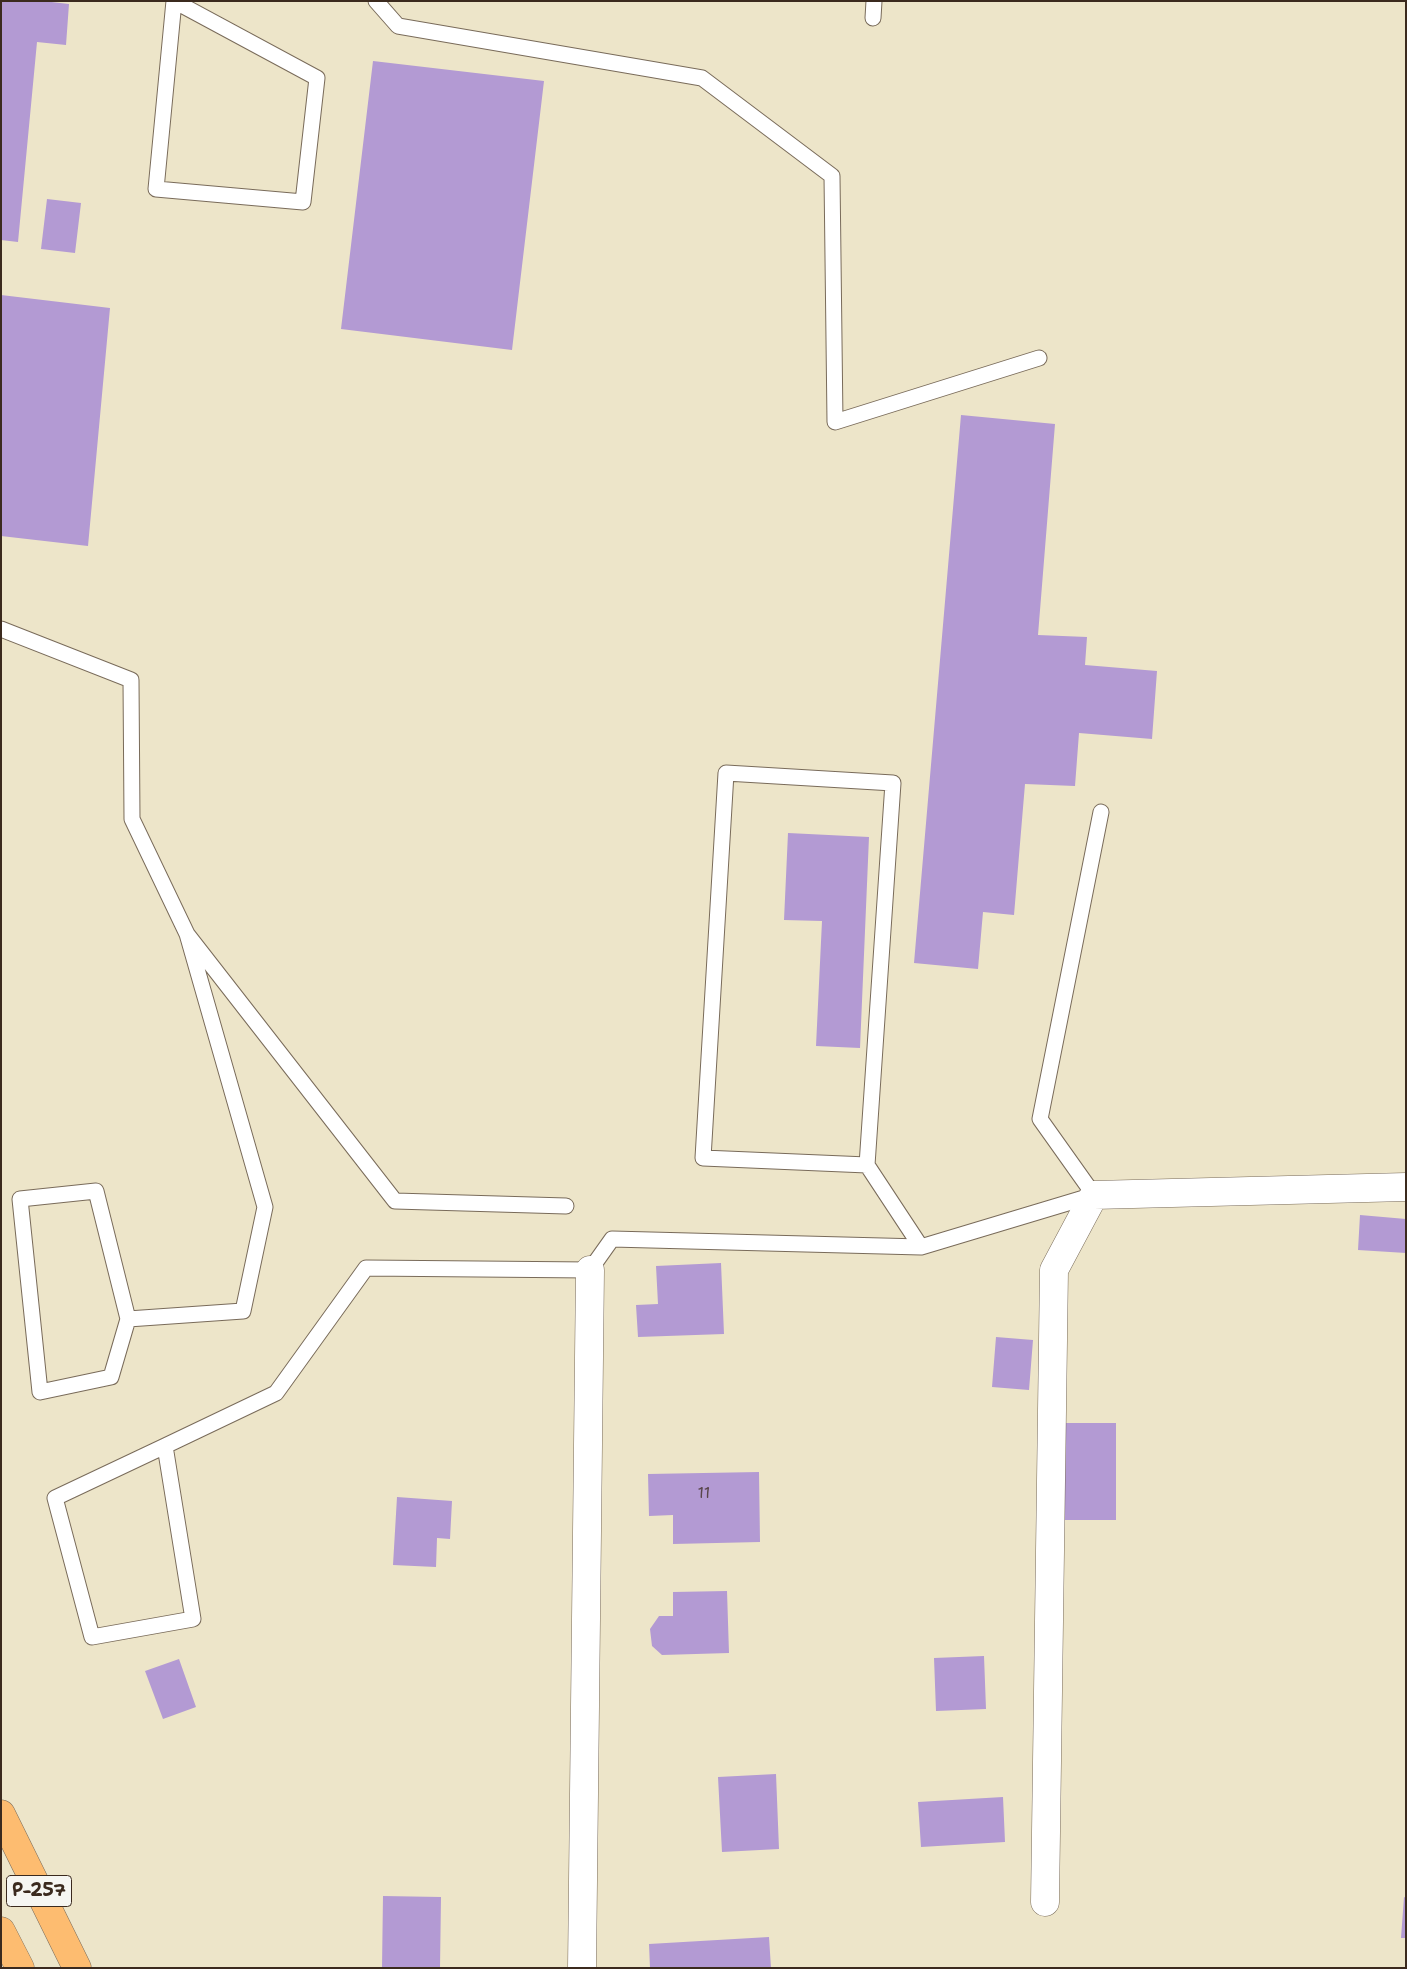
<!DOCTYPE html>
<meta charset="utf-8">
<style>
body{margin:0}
#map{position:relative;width:1407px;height:1969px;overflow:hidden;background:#ede5c9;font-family:"Shantell Sans",sans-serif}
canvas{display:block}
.frame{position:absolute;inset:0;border:2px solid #3b2a1e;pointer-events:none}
</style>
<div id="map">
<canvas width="1407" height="1969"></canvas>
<div class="frame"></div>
</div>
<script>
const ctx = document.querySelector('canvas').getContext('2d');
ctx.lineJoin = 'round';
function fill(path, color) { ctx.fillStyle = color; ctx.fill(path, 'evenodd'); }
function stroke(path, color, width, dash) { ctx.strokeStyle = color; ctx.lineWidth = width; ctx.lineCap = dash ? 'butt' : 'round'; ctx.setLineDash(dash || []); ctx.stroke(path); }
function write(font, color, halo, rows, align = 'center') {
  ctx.font = font + ' "Shantell Sans",sans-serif'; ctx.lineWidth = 5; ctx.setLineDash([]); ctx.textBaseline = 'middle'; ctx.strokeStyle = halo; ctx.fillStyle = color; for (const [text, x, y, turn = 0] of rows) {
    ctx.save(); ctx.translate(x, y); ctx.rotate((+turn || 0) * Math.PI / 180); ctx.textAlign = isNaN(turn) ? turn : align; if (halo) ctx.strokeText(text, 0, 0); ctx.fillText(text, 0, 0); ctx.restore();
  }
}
const building = new Path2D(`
 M 1,1 L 43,1 L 69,4 L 66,45 L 37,42 L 18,242 L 1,240 Z
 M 373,61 L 544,81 L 512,350 L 341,329 Z
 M 47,199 L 81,203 L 75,253 L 41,249 Z
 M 1,295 L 110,308 L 88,546 L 1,536 Z
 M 961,415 L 1055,424 L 1038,635 L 1087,637 L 1085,665 L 1157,671 L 1152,739 L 1079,733 L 1075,786 L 1025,784 L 1014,915 L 983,912 L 978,969 L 914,963 Z
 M 788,833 L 869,837 L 860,1048 L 816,1046 L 822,921 L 784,920 Z
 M 1360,1215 L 1406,1219 L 1406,1253 L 1358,1250 Z
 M 721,1263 L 724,1334 L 638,1337 L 636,1305 L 658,1304 L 656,1266 Z
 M 996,1337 L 1033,1340 L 1029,1390 L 992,1387 Z
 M 1065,1423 L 1116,1423 L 1116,1520 L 1064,1520 Z
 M 759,1472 L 760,1542 L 673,1544 L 673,1515 L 649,1516 L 648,1474 Z
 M 397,1497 L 452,1501 L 450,1539 L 437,1538 L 436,1567 L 393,1565 Z
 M 727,1591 L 729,1653 L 662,1655 L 652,1646 L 650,1629 L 659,1616 L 673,1616 L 673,1592 Z
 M 984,1656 L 986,1709 L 936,1711 L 934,1658 Z
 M 179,1659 L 196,1707 L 163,1719 L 145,1671 Z
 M 776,1774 L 779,1849 L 722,1852 L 718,1777 Z
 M 1003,1797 L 1005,1842 L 921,1847 L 918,1802 Z
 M 383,1896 L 441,1897 L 440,1968 L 382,1968 Z
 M 1404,1897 L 1406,1898 L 1406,1938 L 1401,1938 Z
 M 769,1937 L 771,1968 L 650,1968 L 649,1944 Z`);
const lane = new Path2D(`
 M 174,1 L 317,78 L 303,202 L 156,189 Z
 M 376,1 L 398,26 L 702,78 L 832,176 L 835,422 L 1039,358
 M 873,18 L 874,1
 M 1,629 L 131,680 L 132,819 L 187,934 L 395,1201 L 566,1206
 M 867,1165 L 703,1158 L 726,773 L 893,783 L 867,1165 L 921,1247
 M 128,1319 L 111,1377 L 40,1392 L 20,1199 L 96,1191 L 128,1319 L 243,1311 L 265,1207 L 187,934
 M 165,1446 L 55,1498 L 92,1637 L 193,1619 L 165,1446 L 276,1393 L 366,1268 L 590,1270 L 612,1239 L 921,1247 L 1094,1195 L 1040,1119 L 1101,812`);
const street = new Path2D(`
 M 1045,1902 L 1054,1270 L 1094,1195 L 1406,1187
 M 582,1968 L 590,1270`);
const highway = new Path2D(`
 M 1,1814 L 77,1968
 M 1,1931 L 20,1968`);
const numberNames = [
 ["11",704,1494]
];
const shields = [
 [39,1891,65]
];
const shieldNames = [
 ["Р-257",39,1891]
];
fill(building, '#b39ad3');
stroke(lane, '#796b5a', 17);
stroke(street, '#796b5a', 29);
stroke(highway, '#796b5a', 29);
stroke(lane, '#fff', 15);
stroke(street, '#fff', 28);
stroke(highway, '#fdbc70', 28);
write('16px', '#59464b', null, numberNames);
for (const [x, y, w] of shields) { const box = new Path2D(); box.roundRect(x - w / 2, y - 15.5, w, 31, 4); ctx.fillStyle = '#f6f6f2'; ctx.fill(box); stroke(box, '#3b2a1e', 1); }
write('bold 18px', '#3b2a1e', null, shieldNames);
</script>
